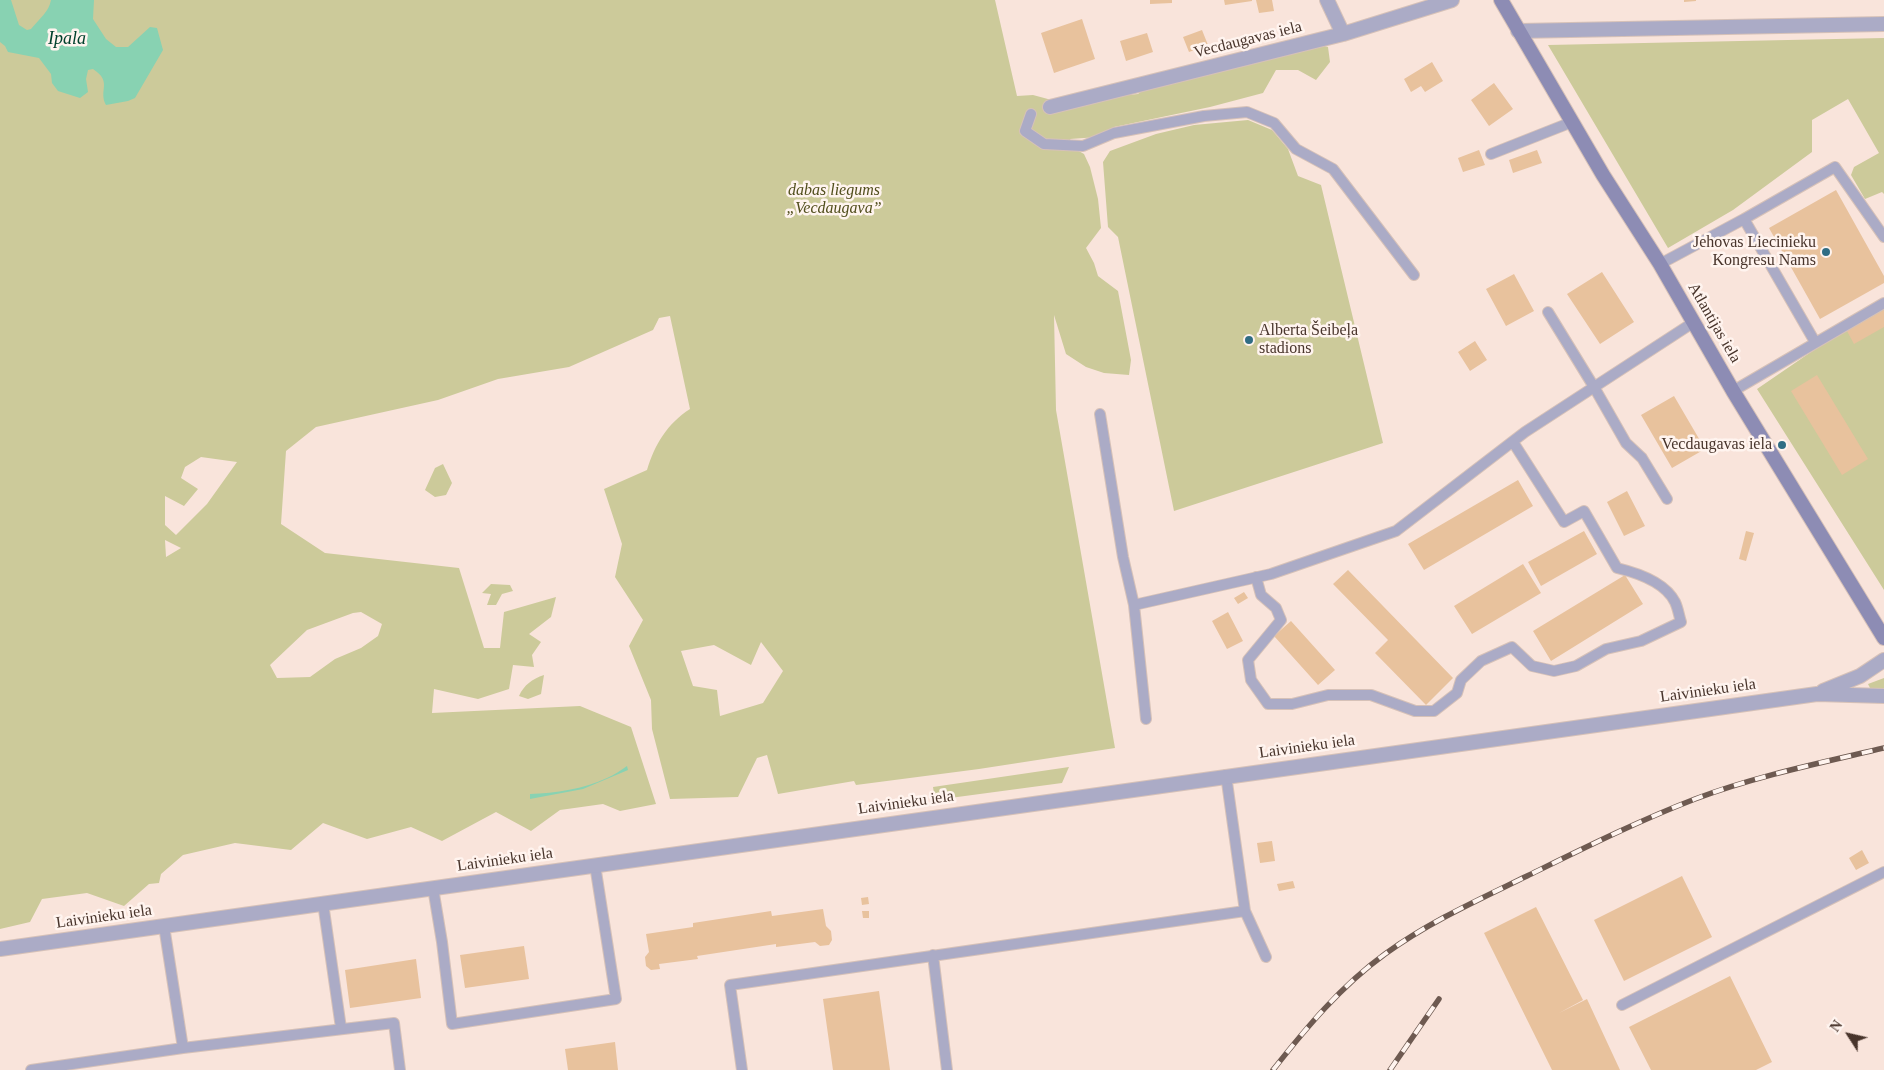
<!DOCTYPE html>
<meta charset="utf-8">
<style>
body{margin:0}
#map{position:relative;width:1884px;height:1070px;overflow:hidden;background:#f9e4db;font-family:Georgia,serif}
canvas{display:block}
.north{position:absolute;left:1824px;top:1010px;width:50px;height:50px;-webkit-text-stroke:4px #fff4ef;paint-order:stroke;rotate:305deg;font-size:14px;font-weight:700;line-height:20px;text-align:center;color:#48342b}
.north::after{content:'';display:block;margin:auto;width:18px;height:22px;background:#48342b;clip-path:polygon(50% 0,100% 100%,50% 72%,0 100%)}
</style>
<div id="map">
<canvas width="1884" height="1070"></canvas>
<div class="north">N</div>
</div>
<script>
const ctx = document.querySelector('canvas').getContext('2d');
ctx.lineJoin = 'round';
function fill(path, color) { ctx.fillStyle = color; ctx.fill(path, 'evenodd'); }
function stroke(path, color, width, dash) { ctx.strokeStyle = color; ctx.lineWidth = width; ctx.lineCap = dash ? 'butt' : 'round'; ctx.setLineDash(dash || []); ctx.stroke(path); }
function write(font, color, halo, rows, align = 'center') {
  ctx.font = font + ' Georgia,serif'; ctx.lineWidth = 5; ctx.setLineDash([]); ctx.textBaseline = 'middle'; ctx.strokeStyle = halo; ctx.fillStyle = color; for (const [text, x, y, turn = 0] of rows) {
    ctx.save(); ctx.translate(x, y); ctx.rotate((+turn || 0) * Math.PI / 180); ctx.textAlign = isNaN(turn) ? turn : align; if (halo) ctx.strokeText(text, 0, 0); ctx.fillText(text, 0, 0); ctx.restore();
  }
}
const green = new Path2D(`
 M 0,0 L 995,0 L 1017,96 L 1033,95 L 1059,102 L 1138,94 L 1148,86 L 1321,45 L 1328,47 L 1330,62 L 1316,80 L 1298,70 L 1276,70 L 1263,93 L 1210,107 L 1114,127 L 1098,137 L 1070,139 L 1077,150 L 1084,154 L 1090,167 L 1098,199 L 1101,228 L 1086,248 L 1094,263 L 1098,276 L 1118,291 L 1131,360 L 1129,375 L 1104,373 L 1086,367 L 1066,354 L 1054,315 L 1056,410 L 1115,748 L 979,769 L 856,785 L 854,781 L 778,794 L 767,755 L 757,758 L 738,797 L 670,799 L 652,729 L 651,700 L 629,646 L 643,620 L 615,577 L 622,544 L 604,489 L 647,470 C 655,444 667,424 690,409 L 670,316 L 659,318 L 653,330 L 569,367 L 498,379 L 438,400 L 316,427 L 286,451 L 281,524 L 325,553 L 459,568 L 484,648 L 500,648 L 504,612 L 556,597 L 551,617 L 529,634 L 541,642 L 532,655 L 534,667 L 513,665 L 509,689 L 478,699 L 434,689 L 432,713 L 580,706 L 631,727 L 656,804 L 620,811 L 603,804 L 560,810 L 531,831 L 496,812 L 442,841 L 411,827 L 367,839 L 323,823 L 291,850 L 235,843 L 183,855 L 161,874 L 159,883 L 149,884 L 124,906 L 87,893 L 42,899 L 30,922 L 0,929 ZM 201,457 L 237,462 L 207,504 L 176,535 L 165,525 L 165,496 L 184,506 L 198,489 L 181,478 L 185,467 ZM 165,540 L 181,548 L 166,557 ZM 361,612 L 382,624 L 378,636 L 361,648 L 335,659 L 310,677 L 277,678 L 270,665 L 307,630 L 353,613 ZM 761,642 L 783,671 L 763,703 L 720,716 L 717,690 L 693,686 L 681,651 L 714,645 L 751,665 Z
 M 1884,38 L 1884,194 L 1882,192 L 1865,199 L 1851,175 L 1854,167 L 1879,153 L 1848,99 L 1812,120 L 1812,152 L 1733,210 L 1668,248 L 1548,45 Z
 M 1248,120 L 1272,130 L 1288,149 L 1298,176 L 1321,185 L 1383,443 L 1174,511 L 1118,237 L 1108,227 L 1103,162 L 1110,151 L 1156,134 L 1194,125 Z
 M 1884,302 L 1884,590 L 1757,389 Z
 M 443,464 L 452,483 L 446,495 L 435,497 L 425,490 L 435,468 Z
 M 491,584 L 510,585 L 513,591 L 502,594 L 496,605 L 487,605 L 491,594 L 482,593 Z
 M 544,675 L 541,694 L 528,699 L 519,696 C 524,685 532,679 544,675 Z
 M 1884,678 L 1884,688 L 1870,688 L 1868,684 Z
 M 1069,767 L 1062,783 L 935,800 L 933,787 Z`);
const water = new Path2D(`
 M 0,0 L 11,0 L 19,25 L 27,30 L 31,29 C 39,19 49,12 51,0 L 94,0 L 93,19 L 106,39 L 116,47 L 128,47 L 150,27 L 157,28 L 163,50 L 135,98 L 128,101 L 106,105 C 98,90 113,82 93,69 L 88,70 L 86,79 L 88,92 L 80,98 L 58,91 L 52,83 L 51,74 L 39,58 L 8,52 L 5,46 L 0,42 Z
 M 627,766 L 628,770 L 583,789 L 530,799 L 530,794 C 555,793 584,789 607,778 C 614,775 621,770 627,766 Z`);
const building = new Path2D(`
 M 1150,0 L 1172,0 L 1172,3 L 1150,4 Z
 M 1224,0 L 1252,0 L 1252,1 L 1225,5 Z
 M 1256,0 L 1272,0 L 1274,11 L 1259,13 Z
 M 1684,0 L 1696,0 L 1696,1 L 1684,2 Z
 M 1082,19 L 1095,59 L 1054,73 L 1041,33 Z
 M 1202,30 L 1208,45 L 1189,52 L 1183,37 Z
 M 1147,33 L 1153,52 L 1126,61 L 1120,41 Z
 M 1432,62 L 1443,81 L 1425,92 L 1421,86 L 1411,92 L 1404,79 Z
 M 1494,83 L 1513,109 L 1489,126 L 1471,100 Z
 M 1479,150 L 1485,165 L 1463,172 L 1458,158 Z
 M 1537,150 L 1542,163 L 1513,173 L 1509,160 Z
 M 1836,190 L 1884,276 L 1884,283 L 1820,319 L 1769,228 Z
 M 1602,272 L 1634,322 L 1600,344 L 1567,294 Z
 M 1514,274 L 1534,311 L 1506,326 L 1486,289 Z
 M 1884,310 L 1884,327 L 1854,344 L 1847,331 Z
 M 1475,341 L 1487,360 L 1470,371 L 1458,352 Z
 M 1817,375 L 1868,459 L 1842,475 L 1791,391 Z
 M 1674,396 L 1705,449 L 1672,468 L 1641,415 Z
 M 1518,480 L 1533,506 L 1424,570 L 1408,544 Z
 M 1627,491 L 1645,526 L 1624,536 L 1607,502 Z
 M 1584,531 L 1597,554 L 1541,586 L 1528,562 Z
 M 1746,531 L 1754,533 L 1746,561 L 1739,559 Z
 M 1523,564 L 1541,593 L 1472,634 L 1454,606 Z
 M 1348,570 L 1453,678 L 1426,705 L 1375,653 L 1388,640 L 1333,584 Z
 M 1625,575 L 1643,604 L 1551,661 L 1533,631 Z
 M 1244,592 L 1248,598 L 1238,604 L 1234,598 Z
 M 1228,612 L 1243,641 L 1227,649 L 1212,621 Z
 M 1291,621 L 1335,670 L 1318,685 L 1274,636 Z
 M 1272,841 L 1275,861 L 1260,863 L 1257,843 Z
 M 1862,850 L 1869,863 L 1856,870 L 1849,858 Z
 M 1682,876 L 1712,937 L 1624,981 L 1594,920 Z
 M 1293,881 L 1295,888 L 1279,891 L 1277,884 Z
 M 868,897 L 869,904 L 862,905 L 861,898 Z
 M 1536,907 L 1583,1000 L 1559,1013 L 1587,999 L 1620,1070 L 1552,1070 L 1484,933 Z
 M 823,909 L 826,926 L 831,931 L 832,940 L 829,945 L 820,946 L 815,942 L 776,947 L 776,944 L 697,956 L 698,959 L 659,964 L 660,969 L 651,970 L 646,966 L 645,957 L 649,952 L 646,934 L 693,927 L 693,923 L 771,911 L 772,916 Z
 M 862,911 L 869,911 L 869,918 L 863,918 Z
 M 524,946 L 529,979 L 465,988 L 460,955 Z
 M 416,959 L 421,998 L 350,1008 L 345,970 Z
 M 1730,976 L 1772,1062 L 1756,1070 L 1651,1070 L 1629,1027 Z
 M 879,991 L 890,1070 L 833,1070 L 823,999 Z
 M 615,1042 L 618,1070 L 568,1070 L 565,1049 Z`);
const service = new Path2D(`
 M 1031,114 L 1025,131 L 1044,144 L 1083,146 L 1114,133 L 1204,116 L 1247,112 L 1274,123 L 1296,149 L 1333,169 L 1414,275
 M 1491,154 L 1572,122
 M 1744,219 L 1835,167 L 1884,237
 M 1660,264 L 1744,219 L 1815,342
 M 1548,312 L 1594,387 L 1626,443 L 1642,458 L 1667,499
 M 1733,391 L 1884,303
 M 1100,414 L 1123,557 L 1134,605 L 1271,574 L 1396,531 L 1525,432 L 1694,322
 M 1256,577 L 1261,595 L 1276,608 L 1281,620 L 1248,660 L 1251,680 L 1268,704 L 1292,704 L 1328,695 L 1371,695 L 1415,711 L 1434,711 L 1457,693 L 1461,680 L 1481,661 L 1512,647 L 1532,666 L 1554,671 L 1576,666 L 1606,649 L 1641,641 L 1681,622 C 1679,616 1678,608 1675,602 C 1665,582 1638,573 1617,568 L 1584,511 L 1564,522 L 1513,442
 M 1134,605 L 1146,719
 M 1226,775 L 1245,911 L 1266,957
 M 433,888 L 442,942 L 452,1024 L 616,999 L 595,865
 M 323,903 L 341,1028
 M 164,926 L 183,1048
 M 933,955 L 947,1070
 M 1622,1005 L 1884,872
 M 31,1070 L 183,1048 L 394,1023 L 400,1070
 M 742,1070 L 730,985 L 1245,911`);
const minor = new Path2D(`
 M 1327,0 L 1343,34
 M 1518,31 L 1884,24
 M 1050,107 L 1343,34 L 1452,0
 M 1823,691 L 1860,676 L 1884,660
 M 0,949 L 1817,694 L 1884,696`);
const secondary = new Path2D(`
 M 1501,0 L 1603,175 L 1660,264 L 1733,391 L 1884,638`);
const rail = new Path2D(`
 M 1273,1070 C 1306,1028 1341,986 1385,954 C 1429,922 1478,900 1527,876 C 1582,849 1638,821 1695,799 C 1756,776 1820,763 1884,748
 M 1390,1070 L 1439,999`);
const markers = [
 [1826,252,5,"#306d84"],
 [1249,340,5,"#306d84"],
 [1782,445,5,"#306d84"]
];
const streetNames = [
 ["Vecdaugavas iela",1248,40,-14],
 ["Atlantijas iela",1714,323,60],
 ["Laivinieku iela",1708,691,-8],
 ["Laivinieku iela",1307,747,-8],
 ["Laivinieku iela",906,803,-8],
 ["Laivinieku iela",505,860,-8],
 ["Laivinieku iela",104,917,-8]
];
const parkNames = [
 ["dabas liegums",834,191],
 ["„Vecdaugava”",834,209]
];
const poiNames = [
 ["Jehovas Liecinieku",1816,243],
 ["Kongresu Nams",1816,261],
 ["Alberta Šeibeļa",1259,331,"left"],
 ["stadions",1259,349,"left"],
 ["Vecdaugavas iela",1772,445]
];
const waterNames = [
 ["Ipala",67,39]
];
fill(green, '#ccca9a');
fill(water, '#88d2b2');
fill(building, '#e8c29d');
stroke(service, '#d6c1b8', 12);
stroke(minor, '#d6c1b8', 16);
stroke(secondary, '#d6c1b8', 16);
stroke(service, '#ababc6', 10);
stroke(minor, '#ababc6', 14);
stroke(secondary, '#8d8cb4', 14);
stroke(rail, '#6e5a51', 5.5);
stroke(rail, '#fff4ef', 4, [11]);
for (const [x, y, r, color] of markers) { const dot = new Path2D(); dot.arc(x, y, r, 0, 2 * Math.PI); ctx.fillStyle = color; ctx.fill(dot); stroke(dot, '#fff4ef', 2); }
write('16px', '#48342b', '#fff4ef', streetNames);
write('italic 16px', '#514e1c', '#fff4ef', parkNames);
write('16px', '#48342b', '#fff4ef', poiNames, 'right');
write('italic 18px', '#00412d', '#fff4ef', waterNames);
</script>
